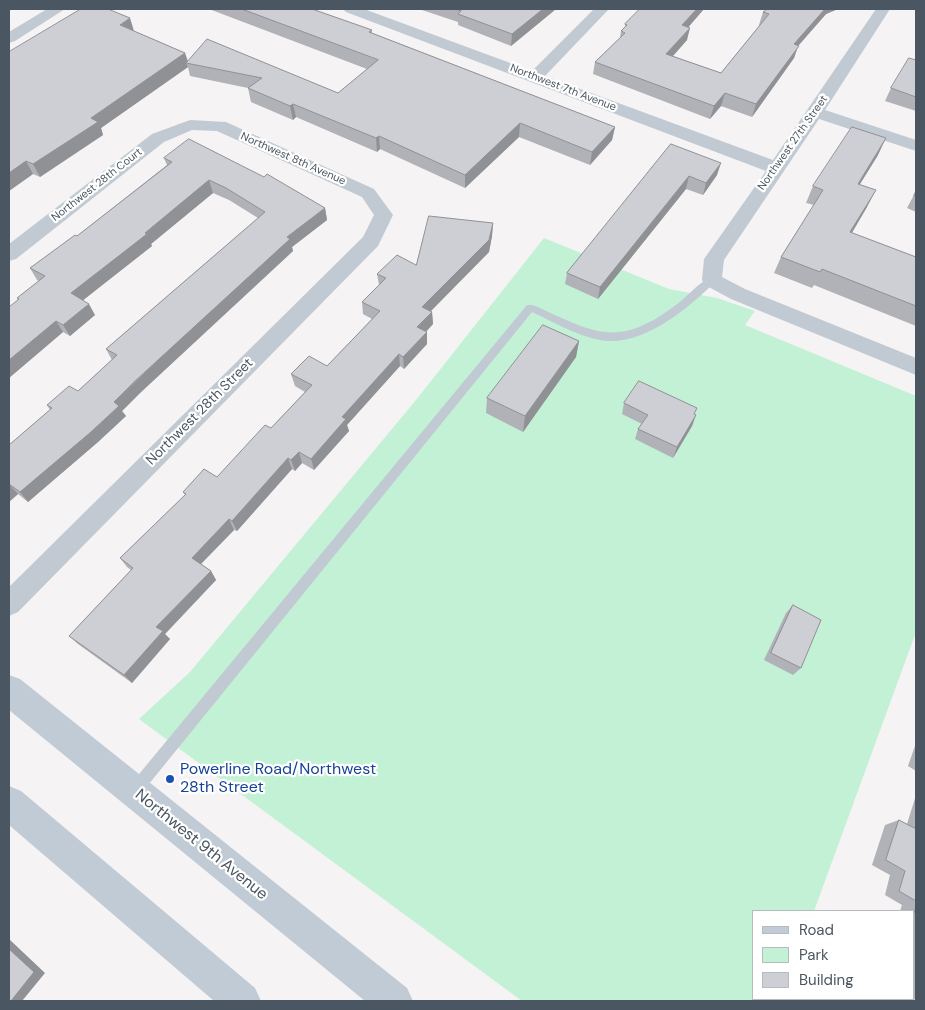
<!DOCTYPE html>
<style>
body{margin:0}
#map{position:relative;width:925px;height:1010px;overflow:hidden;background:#f5f3f3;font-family:"DM Sans",sans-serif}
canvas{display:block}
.frame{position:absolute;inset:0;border:10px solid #4a5661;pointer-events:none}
.legend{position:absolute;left:752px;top:910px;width:162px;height:90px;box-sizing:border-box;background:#fff;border:1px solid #b7bbc0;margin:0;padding:6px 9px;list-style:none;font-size:15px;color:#4a5661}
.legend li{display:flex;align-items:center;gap:10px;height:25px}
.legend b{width:25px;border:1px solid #b7bbc0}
</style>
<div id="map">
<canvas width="925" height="1010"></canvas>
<div class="frame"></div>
<ul class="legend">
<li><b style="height:6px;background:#c1cbd6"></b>Road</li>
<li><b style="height:14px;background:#c3f1d5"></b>Park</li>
<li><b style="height:14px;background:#cdcfd5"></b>Building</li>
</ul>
</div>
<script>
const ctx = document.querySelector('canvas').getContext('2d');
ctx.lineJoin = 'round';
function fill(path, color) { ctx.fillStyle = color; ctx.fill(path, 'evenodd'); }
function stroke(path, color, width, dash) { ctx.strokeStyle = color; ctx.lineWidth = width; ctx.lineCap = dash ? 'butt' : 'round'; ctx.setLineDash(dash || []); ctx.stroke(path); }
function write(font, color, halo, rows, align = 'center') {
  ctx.font = font + ' "DM Sans",sans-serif'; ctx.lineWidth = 4.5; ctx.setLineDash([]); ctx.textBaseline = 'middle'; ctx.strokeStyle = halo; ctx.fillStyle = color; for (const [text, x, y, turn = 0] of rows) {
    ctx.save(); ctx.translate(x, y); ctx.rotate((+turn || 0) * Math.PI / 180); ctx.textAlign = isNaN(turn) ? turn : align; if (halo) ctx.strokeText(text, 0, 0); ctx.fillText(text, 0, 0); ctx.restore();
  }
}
const green = new Path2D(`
 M 544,238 L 669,289 L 717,298 L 755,311 L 745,325 L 916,396 L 916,632 L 814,911 L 754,911 L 754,999 L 782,999 L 781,1001 L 522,1001 L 139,719 L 190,672 L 416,400 Z`);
const service = new Path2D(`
 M 712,277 L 715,278 L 715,282 C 690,307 648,342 610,341 C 583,340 556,323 532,312 L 140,795 L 135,797 L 130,795 L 128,790 L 130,785 L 527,305 L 533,305 C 594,332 616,350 676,305 C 686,298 701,280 712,277 Z`);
const minor = new Path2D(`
 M 47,9 L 65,9 L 15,41 L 9,43 L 9,32 Z
 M 343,9 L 364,9 L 532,71 L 594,9 L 609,9 L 545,76 L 773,160 L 876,9 L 890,9 L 825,110 L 916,140 L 916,151 L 819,119 L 724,260 L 722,277 L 745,289 L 916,358 L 916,375 L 731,299 L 705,285 L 702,280 L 704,259 L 766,171 L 346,12 Z
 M 190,120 L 226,122 L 374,189 L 393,215 L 378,246 L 18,612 L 9,616 L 9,587 L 363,237 L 374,215 L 362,197 L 217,131 L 192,130 L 164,142 L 16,259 L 9,261 L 9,244 L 152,134 Z`);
const secondary = new Path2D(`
 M 9,675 L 20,679 L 407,988 L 413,1001 L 365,1001 L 9,710 Z
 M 9,786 L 21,791 L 255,988 L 261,1001 L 214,1001 L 9,825 Z`);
const wall = new Path2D(`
 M 209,9 L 312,9 L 372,30 L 372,33 L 615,127 L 612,140 L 590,165 L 519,137 L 465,188 L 380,149 L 377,152 L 296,117 L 293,120 L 251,102 L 248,88 L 190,76 L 188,67 L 101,128 L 103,135 L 40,177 L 33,174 L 9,191 L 9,52 L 134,31 L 185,53 L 188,61 L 338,93 L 367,69 Z
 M 419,9 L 556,9 L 511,46 L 458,25 L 458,22 Z
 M 640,9 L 704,9 L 688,27 L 687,40 L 673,56 L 721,73 L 760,25 L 759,25 L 763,12 L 767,9 L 838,9 L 826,14 L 798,46 L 794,58 L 752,117 L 721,106 L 710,119 L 593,74 L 595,62 L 620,38 L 621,31 L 625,28 L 625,24 Z
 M 916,60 L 916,111 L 885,101 L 891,88 Z
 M 671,144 L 717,175 L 703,195 L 686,189 L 598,299 L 565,284 L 567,273 Z
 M 878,155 L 860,184 L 867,207 L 852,233 L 916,257 L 916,326 L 814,285 L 812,288 L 774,273 L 781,257 L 814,205 L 806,203 L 813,186 Z
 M 164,158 L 325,208 L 327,220 L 292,247 L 293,251 L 140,393 L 122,411 L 126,416 L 98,442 L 28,502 L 18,494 L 9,502 L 9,445 L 50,410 L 47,405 L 78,391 L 112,360 L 106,349 L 258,218 L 229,200 L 213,193 L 151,244 L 152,246 L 83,300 L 95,315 L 70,336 L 63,332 L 9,378 L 9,307 L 18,300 L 17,298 L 39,281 L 37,280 L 30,268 L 77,236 L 167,165 Z
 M 916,191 L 916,212 L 907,208 Z
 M 493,223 L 492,236 L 489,252 L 431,311 L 432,312 L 433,324 L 426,332 L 427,332 L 427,344 L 404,369 L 400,366 L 347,425 L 349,431 L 314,470 L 302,463 L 295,471 L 292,469 L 237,531 L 234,530 L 201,564 L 211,571 L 216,580 L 165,634 L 170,639 L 132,683 L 78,644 L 69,636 L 131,570 L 127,567 L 120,558 L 185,495 L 183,492 L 217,477 L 271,428 L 305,392 L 295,386 L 291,374 L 327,366 L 372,319 L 363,314 L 362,302 L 379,285 L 377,274 L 416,265 Z
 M 579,341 L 576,357 L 523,432 L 486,413 L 487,398 Z
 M 624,403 L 695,415 L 692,426 L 673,458 L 635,439 L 638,429 L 642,424 L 622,414 Z
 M 793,605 L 801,668 L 793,675 L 764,660 L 786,613 Z
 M 916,743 L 916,771 L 908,766 Z
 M 916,795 L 916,1001 L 870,1001 L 871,999 L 914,999 L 914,911 L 900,911 L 902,905 L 885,895 L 890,875 L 872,865 L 885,825 L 899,820 L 907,824 Z`);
const shadedWall = new Path2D(`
 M 543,9 L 556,9 L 511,46 L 512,34 Z
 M 694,9 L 704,9 L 679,38 L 682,25 Z
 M 825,9 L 838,9 L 826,14 L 798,46 L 794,58 L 752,117 L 756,104 L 794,44 Z
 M 130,18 L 134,31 L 120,25 Z
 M 690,28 L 687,40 L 664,66 L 666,54 Z
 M 185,53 L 188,63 L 186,63 L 188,67 L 101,128 L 103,135 L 40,177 L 33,164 L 91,118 Z
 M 725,93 L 721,106 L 710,119 L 714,106 Z
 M 293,104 L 296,117 L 293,120 L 290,106 Z
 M 520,123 L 519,137 L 465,188 L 465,175 Z
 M 615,127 L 612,140 L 590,165 L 592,152 Z
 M 379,136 L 380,149 L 377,152 L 376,138 Z
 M 886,138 L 878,155 L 850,200 L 858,184 Z
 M 26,161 L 33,174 L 9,191 L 9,173 Z
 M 721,163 L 717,175 L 703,195 L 706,183 Z
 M 689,176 L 686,189 L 598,299 L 600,287 Z
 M 209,180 L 213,193 L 151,244 L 152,246 L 77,305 L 71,293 Z
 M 876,190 L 867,207 L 842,249 L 850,232 Z
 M 325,208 L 327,220 L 292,247 L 293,251 L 140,393 L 122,411 L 126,416 L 98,442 L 28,502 L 20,492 L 287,237 Z
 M 493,223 L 492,236 L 489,252 L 423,319 L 422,307 Z
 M 89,304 L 95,315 L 70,336 L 63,325 Z
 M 432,312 L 433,324 L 418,340 L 417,327 Z
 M 56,321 L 63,332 L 9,378 L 9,360 Z
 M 427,332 L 427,344 L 404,369 L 403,357 Z
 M 579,341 L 576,357 L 523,432 L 525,416 Z
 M 399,354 L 400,366 L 347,425 L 349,431 L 314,470 L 311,459 L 342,417 Z
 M 696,415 L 692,426 L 673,458 L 677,447 Z
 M 299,452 L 302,463 L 295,471 L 291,460 Z
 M 288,458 L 292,469 L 237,531 L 232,521 Z
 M 9,484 L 18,494 L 9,502 Z
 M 229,519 L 234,530 L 198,567 L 192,558 Z
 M 211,571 L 216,580 L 165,634 L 170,639 L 132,683 L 124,675 L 156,627 Z
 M 9,939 L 45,973 L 22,1001 L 11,1001 Z`);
const building = new Path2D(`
 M 81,9 L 108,9 L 130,18 L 120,25 L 185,53 L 91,118 L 98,122 L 33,164 L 26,161 L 9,173 L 9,52 Z
 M 242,9 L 312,9 L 372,30 L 369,32 L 615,127 L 592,152 L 520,123 L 465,175 L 379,136 L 376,138 L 293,104 L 290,106 L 248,88 L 262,78 L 186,63 L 207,39 L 338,93 L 378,60 Z
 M 454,9 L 543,9 L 512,34 L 458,14 L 461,11 Z
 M 640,9 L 697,9 L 682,25 L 690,28 L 666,54 L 721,73 L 769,14 L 763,12 L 767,9 L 825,9 L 794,44 L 799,46 L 756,104 L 725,93 L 714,106 L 595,62 L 625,33 L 621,31 L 627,25 L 625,24 Z
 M 909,58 L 916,60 L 916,97 L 891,88 Z
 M 852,127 L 886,138 L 858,184 L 876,190 L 850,232 L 916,257 L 916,306 L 822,269 L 820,272 L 781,257 L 823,190 L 813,186 Z
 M 189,139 L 264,177 L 267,174 L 325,208 L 287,237 L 290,239 L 134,382 L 114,402 L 119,406 L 91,432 L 20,492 L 9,484 L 9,485 L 9,445 L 52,408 L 47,405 L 69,386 L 78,391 L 117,355 L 106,349 L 265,212 L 226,188 L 209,180 L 145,233 L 147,234 L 71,293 L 89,304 L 63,325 L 56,321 L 9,360 L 9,307 L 19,299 L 17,298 L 45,276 L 30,268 L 75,235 L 77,236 L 172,162 L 164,158 Z
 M 671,144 L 721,163 L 706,183 L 689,176 L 600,287 L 567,273 Z
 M 916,191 L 916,197 L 914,196 Z
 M 429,216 L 493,223 L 489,240 L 422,307 L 432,312 L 417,327 L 427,332 L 403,357 L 399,354 L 342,417 L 346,419 L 311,459 L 299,452 L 291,460 L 288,458 L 232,521 L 229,519 L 192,558 L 211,571 L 156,627 L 163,631 L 124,675 L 69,636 L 133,568 L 120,558 L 186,494 L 183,492 L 204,469 L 217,477 L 265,425 L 271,428 L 312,385 L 291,374 L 309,356 L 327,366 L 380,311 L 362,302 L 386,278 L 377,274 L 397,255 L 416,265 Z
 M 543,325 L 579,341 L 525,416 L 487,398 Z
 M 639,381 L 697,408 L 694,414 L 696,415 L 677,447 L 638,429 L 648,415 L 624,403 Z
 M 793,605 L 821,620 L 801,668 L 771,653 Z
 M 899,820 L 916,829 L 916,901 L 899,891 L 905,871 L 886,860 Z
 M 916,906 L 916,1001 L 885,1001 L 886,999 L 914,999 L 914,914 Z
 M 9,949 L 34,972 L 11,1001 L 9,1001 Z`);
const markers = [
 [170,779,5,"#1a4fb4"]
];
const farStreetnames = [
 ["Northwest 7th Avenue",563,88,21],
 ["Northwest 27th Street",793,143,-55],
 ["Northwest 8th Avenue",293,159,24],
 ["Northwest 28th Court",97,185,-38]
];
const streetNames = [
 ["Northwest 28th Street",200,412,-45]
];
const nearTransitnames = [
 ["Powerline Road/Northwest",180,770],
 ["28th Street",180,788]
];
const nearStreetnames = [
 ["Northwest 9th Avenue",201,845,39]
];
fill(green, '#c3f1d5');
fill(service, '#c1cad2');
fill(minor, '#c1cad2');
fill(secondary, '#c1cbd6');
fill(wall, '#b0b2b7');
fill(shadedWall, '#909195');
fill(building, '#cdcfd5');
stroke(building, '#909195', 1);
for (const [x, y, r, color] of markers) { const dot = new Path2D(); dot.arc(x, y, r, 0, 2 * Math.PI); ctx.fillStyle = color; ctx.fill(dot); stroke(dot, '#fff', 2); }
write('11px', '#4a5661', '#fff', farStreetnames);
write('14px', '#4a5661', '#fff', streetNames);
write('16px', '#164399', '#fff', nearTransitnames, 'left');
write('16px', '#4a5661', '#fff', nearStreetnames);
</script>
